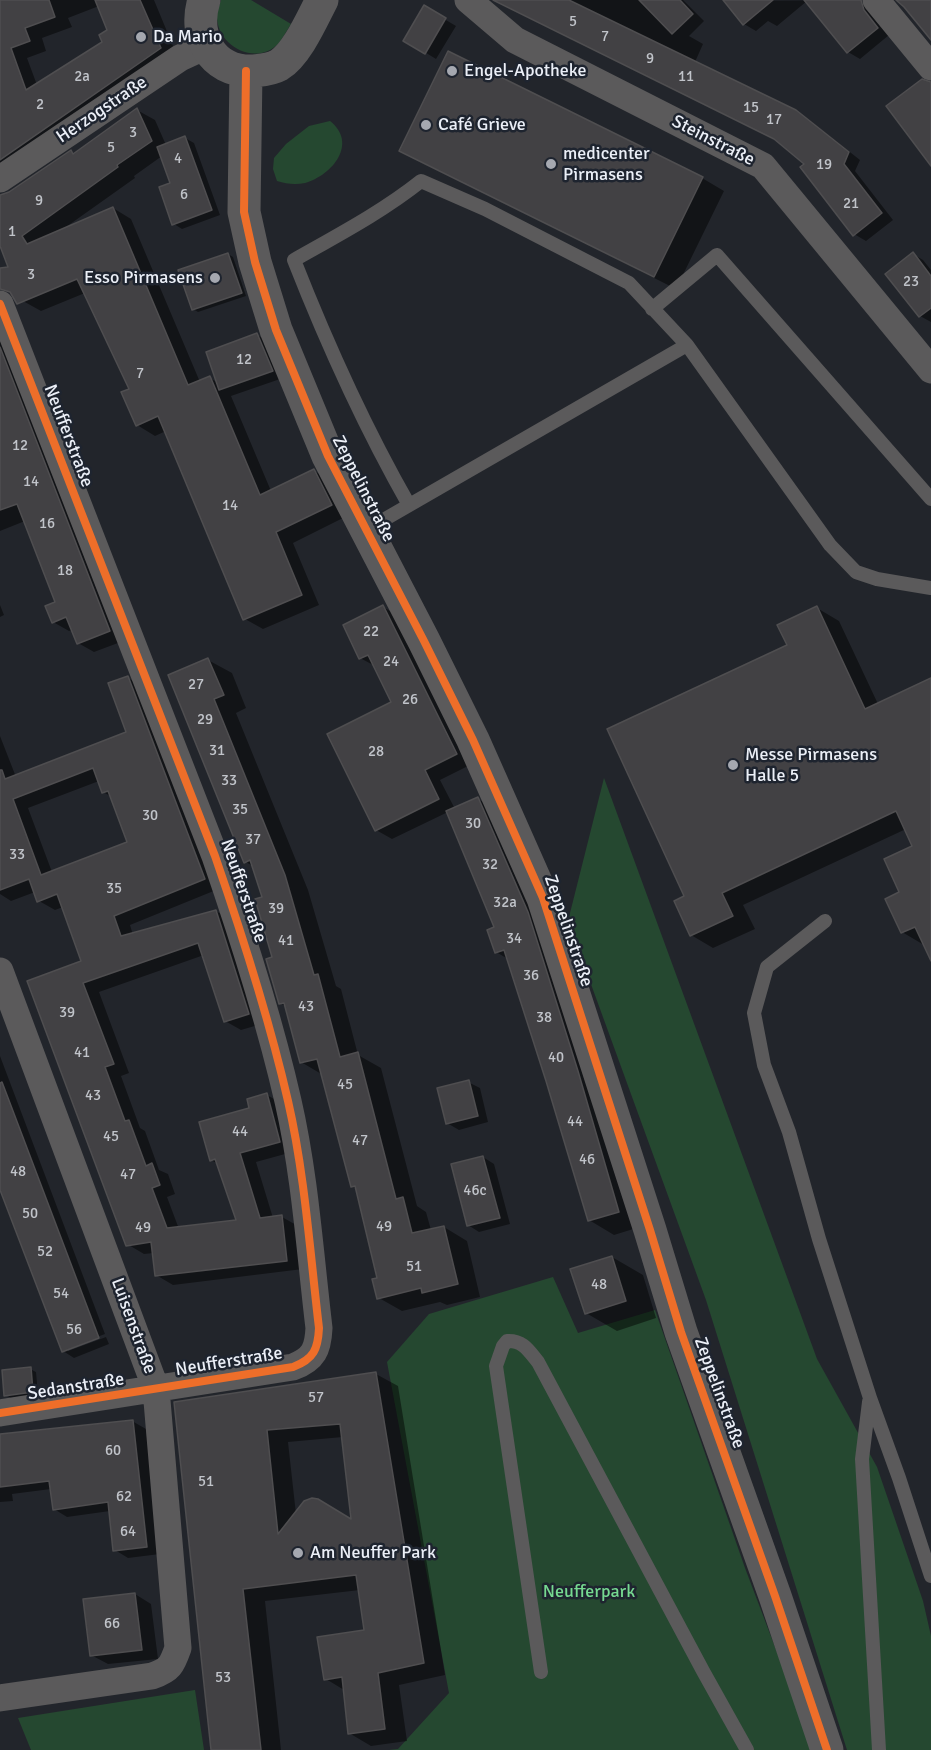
<!DOCTYPE html>
<meta charset="utf-8">
<style>
body{margin:0}
canvas{display:block;background:#22252b}
</style>
<canvas width="931" height="1750"></canvas>
<script>
const ctx = document.querySelector('canvas').getContext('2d');
ctx.lineJoin = 'round';
function fill(path, color) { ctx.fillStyle = color; ctx.fill(path, 'evenodd'); }
function stroke(path, color, width, dash) { ctx.strokeStyle = color; ctx.lineWidth = width; ctx.lineCap = dash ? 'butt' : 'round'; ctx.setLineDash(dash || []); ctx.stroke(path); }
function write(font, color, halo, rows, align = 'center') {
  ctx.font = font + ' Signika,sans-serif'; ctx.lineWidth = 5; ctx.setLineDash([]); ctx.textBaseline = 'middle'; ctx.strokeStyle = halo; ctx.fillStyle = color; for (const [text, x, y, turn = 0] of rows) {
    ctx.save(); ctx.translate(x, y); ctx.rotate((+turn || 0) * Math.PI / 180); ctx.textAlign = isNaN(turn) ? turn : align; if (halo) ctx.strokeText(text, 0, 0); ctx.fillText(text, 0, 0); ctx.restore();
  }
}
const green = new Path2D(`
 M 221,0 L 251,0 L 291,24 C 287,30 283,38 278,44 C 255,67 215,45 217,14 C 217,10 220,4 221,0 Z
 M 330,121 C 358,143 333,175 305,183 C 295,185 287,184 277,181 L 273,169 L 274,158 L 286,144 L 309,126 Z
 M 604,778 L 817,1359 L 877,1467 L 923,1601 L 931,1636 L 931,1750 L 847,1750 L 706,1300 L 568,921 Z
 M 553,1277 L 578,1333 L 655,1310 L 745,1568 L 814,1750 L 389,1750 L 398,1749 L 449,1693 L 387,1362 L 429,1314 Z
 M 195,1690 L 204,1750 L 31,1750 L 18,1718 Z`);
const shadow = new Path2D(`
 M 0,0 L 154,0 L 178,58 L 0,168 ZM 99,6 L 109,31 L 104,43 L 37,85 L 27,58 L 46,51 L 42,38 L 72,27 L 68,18 Z
 M 504,0 L 683,0 L 704,21 L 689,36 L 703,44 L 695,62 L 808,119 L 860,160 L 855,171 L 893,220 L 866,241 L 854,234 L 807,164 L 778,140 L 530,18 Z
 M 860,0 L 889,35 L 860,59 L 848,52 L 807,1 L 777,26 L 768,21 L 756,31 L 744,24 L 726,1 Z
 M 424,7 L 456,26 L 436,59 L 405,40 Z
 M 448,53 L 702,178 L 724,191 L 676,289 L 401,151 Z
 M 137,110 L 155,120 L 166,145 L 185,138 L 194,143 L 220,215 L 182,229 L 174,224 L 172,183 L 162,156 L 134,176 L 135,178 L 66,227 L 113,208 L 131,219 L 200,382 L 210,378 L 218,383 L 257,335 L 268,341 L 283,378 L 231,396 L 271,491 L 314,471 L 332,481 L 349,515 L 293,543 L 319,605 L 263,629 L 245,619 L 166,431 L 155,436 L 137,425 L 131,390 L 85,293 L 41,311 L 23,301 L 0,241 L 0,196 L 9,193 L 71,152 L 74,154 Z
 M 228,254 L 233,257 L 246,296 L 198,312 L 193,309 Z
 M 913,254 L 923,260 L 931,270 L 931,322 L 920,316 L 887,274 Z
 M 0,308 L 126,640 L 94,652 L 78,643 L 73,630 L 69,631 L 53,622 L 57,603 L 25,521 L 0,531 Z
 M 0,605 L 4,615 L 0,617 Z
 M 383,607 L 399,616 L 472,764 L 440,780 L 455,809 L 478,799 L 503,813 L 643,1226 L 614,1235 L 589,1220 L 508,959 L 496,952 L 496,928 L 448,812 L 392,839 L 376,830 L 393,703 L 375,666 L 360,658 Z
 M 817,608 L 839,621 L 878,704 L 931,679 L 931,958 L 924,945 L 902,932 L 901,893 L 914,847 L 906,829 L 743,905 L 755,929 L 713,948 L 691,935 L 686,897 L 789,645 Z
 M 208,660 L 232,673 L 246,708 L 236,713 L 308,890 L 336,986 L 341,989 L 358,1055 L 381,1068 L 417,1206 L 426,1212 L 431,1230 L 444,1227 L 467,1241 L 480,1297 L 447,1305 L 440,1302 L 402,1311 L 379,1298 L 379,1279 L 357,1189 L 352,1186 L 323,1075 L 301,1062 L 285,1006 L 280,1003 L 264,898 L 254,867 L 246,862 L 170,676 Z
 M 128,678 L 144,687 L 221,888 L 130,925 L 133,935 L 216,911 L 233,921 L 265,1023 L 241,1030 L 225,1021 L 204,955 L 99,992 L 129,1073 L 121,1076 L 140,1128 L 145,1131 L 159,1170 L 168,1174 L 175,1194 L 167,1197 L 179,1229 L 238,1222 L 218,1164 L 211,1160 L 251,1109 L 267,1095 L 283,1104 L 296,1151 L 256,1162 L 273,1218 L 282,1217 L 298,1226 L 303,1269 L 173,1285 L 156,1275 L 154,1253 L 144,1254 L 127,1244 L 29,982 L 83,962 L 63,907 L 55,910 L 39,901 L 35,892 L 11,901 L 0,894 L 0,736 L 16,777 L 128,732 ZM 99,781 L 103,792 L 112,797 L 129,843 L 52,872 L 28,808 Z
 M 0,1056 L 105,1334 L 68,1348 L 68,1351 L 106,1337 L 109,1344 L 74,1358 L 63,1351 L 0,1185 Z
 M 468,1082 L 480,1088 L 488,1122 L 459,1130 L 447,1123 Z
 M 483,1157 L 494,1164 L 510,1224 L 479,1232 L 468,1225 Z
 M 612,1257 L 643,1275 L 656,1318 L 617,1331 L 586,1313 Z
 M 30,1369 L 36,1372 L 38,1394 L 11,1398 L 6,1395 Z
 M 376,1374 L 398,1386 L 445,1675 L 399,1685 L 407,1741 L 371,1746 L 349,1733 L 344,1690 L 326,1679 L 366,1631 L 360,1590 L 265,1601 L 281,1750 L 213,1750 L 175,1403 ZM 343,1437 L 352,1522 L 296,1514 L 288,1442 Z
 M 132,1421 L 146,1429 L 160,1554 L 128,1558 L 115,1550 L 110,1511 L 67,1517 L 54,1509 L 51,1489 L 12,1494 L 13,1501 L 0,1502 L 0,1448 Z
 M 135,1594 L 151,1604 L 158,1659 L 108,1664 L 91,1655 Z`);
const building = new Path2D(`
 M 0,0 L 49,0 L 55,17 L 25,28 L 30,41 L 11,48 L 26,90 L 102,42 L 99,35 L 107,30 L 95,0 L 140,0 L 161,48 L 0,160 Z
 M 493,0 L 569,0 L 796,110 L 849,152 L 844,164 L 882,213 L 853,236 L 800,167 L 804,164 L 774,139 Z
 M 639,0 L 680,0 L 693,14 L 672,34 Z
 M 723,0 L 773,0 L 743,25 Z
 M 804,0 L 861,0 L 864,10 L 878,28 L 847,53 Z
 M 896,0 L 931,0 L 931,40 L 904,7 Z
 M 424,5 L 446,18 L 425,54 L 403,41 Z
 M 448,51 L 703,177 L 654,277 L 399,151 Z
 M 922,79 L 931,82 L 931,166 L 886,106 Z
 M 137,108 L 152,141 L 117,165 L 118,167 L 22,236 L 27,244 L 113,207 L 188,385 L 210,376 L 260,495 L 314,469 L 332,505 L 276,532 L 302,595 L 243,620 L 158,416 L 136,426 L 121,392 L 129,389 L 77,279 L 17,304 L 10,292 L 0,289 L 0,268 L 8,267 L 0,246 L 0,195 L 9,192 L 71,150 L 73,154 Z
 M 185,136 L 212,210 L 172,225 L 159,187 L 170,183 L 157,147 Z
 M 913,252 L 931,276 L 931,308 L 919,317 L 885,274 Z
 M 228,253 L 242,293 L 192,310 L 178,270 Z
 M 257,333 L 273,371 L 219,390 L 206,352 Z
 M 0,347 L 110,631 L 77,644 L 66,617 L 52,623 L 45,606 L 55,602 L 17,504 L 0,510 Z
 M 383,605 L 457,754 L 425,770 L 439,799 L 375,831 L 327,734 L 391,702 L 368,655 L 359,659 L 343,625 Z
 M 817,606 L 865,709 L 931,678 L 931,961 L 915,927 L 901,933 L 885,899 L 899,892 L 884,859 L 912,846 L 896,811 L 722,893 L 733,916 L 690,936 L 674,901 L 684,896 L 607,729 L 787,645 L 777,625 Z
 M 208,658 L 224,695 L 214,699 L 285,875 L 314,975 L 318,974 L 340,1057 L 358,1052 L 396,1199 L 403,1197 L 412,1233 L 444,1226 L 458,1284 L 422,1293 L 421,1288 L 377,1299 L 372,1279 L 377,1278 L 355,1186 L 351,1187 L 317,1059 L 300,1063 L 284,1003 L 279,1004 L 266,959 L 272,957 L 255,899 L 262,897 L 250,860 L 244,863 L 168,675 Z
 M 128,676 L 205,879 L 114,916 L 121,936 L 216,910 L 249,1014 L 224,1022 L 198,943 L 83,983 L 114,1064 L 105,1067 L 125,1121 L 129,1120 L 146,1166 L 152,1163 L 160,1185 L 152,1188 L 167,1228 L 236,1220 L 215,1159 L 210,1161 L 199,1122 L 249,1108 L 247,1099 L 267,1093 L 280,1142 L 240,1153 L 260,1218 L 282,1215 L 287,1261 L 155,1276 L 151,1242 L 126,1246 L 27,981 L 81,961 L 57,894 L 37,902 L 29,879 L 0,890 L 0,770 L 2,770 L 5,779 L 126,732 L 108,683 ZM 93,768 L 102,793 L 108,791 L 127,842 L 41,875 L 13,799 Z
 M 478,797 L 528,912 L 578,1071 L 619,1212 L 588,1221 L 546,1081 L 504,950 L 495,953 L 487,930 L 494,927 L 446,811 Z
 M 469,1080 L 478,1116 L 446,1124 L 437,1088 Z
 M 2,1082 L 99,1338 L 62,1352 L 0,1190 L 0,1083 Z
 M 483,1156 L 500,1218 L 467,1226 L 451,1164 Z
 M 612,1256 L 626,1301 L 585,1314 L 570,1269 Z
 M 31,1367 L 33,1392 L 4,1396 L 2,1370 Z
 M 376,1372 L 424,1663 L 378,1673 L 385,1729 L 348,1734 L 342,1677 L 324,1680 L 317,1637 L 364,1630 L 356,1575 L 243,1589 L 261,1750 L 211,1750 L 174,1402 ZM 340,1424 L 351,1519 L 318,1499 L 312,1498 L 304,1501 L 278,1534 L 267,1430 Z
 M 133,1420 L 147,1547 L 113,1551 L 108,1502 L 53,1510 L 49,1481 L 0,1487 L 0,1434 Z
 M 135,1593 L 142,1650 L 90,1656 L 83,1599 Z`);
const service = new Path2D(`
 M 652,309 L 717,255 L 931,499
 M 409,505 C 364,426 327,344 294,260 C 338,235 382,212 421,181 L 485,209 L 629,283 L 687,345
 M 366,530 L 687,345 L 830,545 L 856,572 L 877,579 L 931,588
 M 825,921 L 767,967 L 754,1013 L 764,1065 L 789,1132 L 819,1239 L 870,1398 L 899,1478 L 931,1576
 M 869,1402 L 862,1459 L 879,1750
 M 541,1672 L 496,1366 L 503,1346 L 507,1341 C 523,1340 529,1351 538,1362 L 703,1671 L 747,1750`);
const minor = new Path2D(`
 M 468,0 L 515,40 L 763,166 L 931,370
 M 876,0 L 931,67
 M 0,179 L 180,58 L 206,46
 M 0,304 L 215,856 C 243,937 269,1018 288,1101 C 305,1175 310,1253 319,1328 C 318,1349 314,1359 293,1367 L 0,1413
 M 0,971 L 156,1389 L 178,1648 C 172,1665 170,1670 152,1676 L 0,1698`);
const tertiary = new Path2D(`
 M 204,0 C 193,35 211,72 252,71 C 261,70 270,70 279,65 C 297,54 312,19 322,0
 M 246,71 L 244,212 L 255,262 L 276,330 L 328,456 L 424,641 L 473,740 L 543,898 L 650,1230 L 681,1332 L 775,1596 L 827,1750`);
const cycleway = new Path2D(`
 M 246,71 L 244,212 L 255,262 L 276,330 L 328,456 L 424,641 L 473,740 L 543,898 L 650,1230 L 681,1332 L 775,1596 L 827,1750
 M 0,304 L 215,856 C 243,937 269,1018 288,1101 C 305,1175 310,1253 319,1328 C 318,1349 314,1359 293,1367 L 0,1413`);
const markers = [
 [141,37,6,"#a5a8b0"],
 [452,71,6,"#a5a8b0"],
 [426,125,6,"#a5a8b0"],
 [551,164,6,"#a5a8b0"],
 [215,278,6,"#a5a8b0"],
 [733,765,6,"#a5a8b0"],
 [298,1553,6,"#a5a8b0"]
];
const numberNames = [
 ["5",573,22],
 ["7",605,37],
 ["9",650,59],
 ["2a",82,77],
 ["11",686,77],
 ["2",40,105],
 ["15",751,108],
 ["17",774,120],
 ["3",133,133],
 ["5",111,148],
 ["4",178,159],
 ["19",824,165],
 ["6",184,195],
 ["9",39,201],
 ["21",851,204],
 ["1",12,232],
 ["3",31,275],
 ["23",911,282],
 ["12",244,360],
 ["7",140,374],
 ["12",20,446],
 ["14",31,482],
 ["14",230,506],
 ["16",47,524],
 ["18",65,571],
 ["22",371,632],
 ["24",391,662],
 ["27",196,685],
 ["26",410,700],
 ["29",205,720],
 ["31",217,751],
 ["28",376,752],
 ["33",229,781],
 ["35",240,810],
 ["30",150,816],
 ["30",473,824],
 ["37",253,840],
 ["33",17,855],
 ["32",490,865],
 ["35",114,889],
 ["32a",505,903],
 ["39",276,909],
 ["34",514,939],
 ["41",286,941],
 ["36",531,976],
 ["43",306,1007],
 ["39",67,1013],
 ["38",544,1018],
 ["41",82,1053],
 ["40",556,1058],
 ["45",345,1085],
 ["43",93,1096],
 ["44",575,1122],
 ["44",240,1132],
 ["45",111,1137],
 ["47",360,1141],
 ["46",587,1160],
 ["48",18,1172],
 ["47",128,1175],
 ["46c",475,1191],
 ["50",30,1214],
 ["49",384,1227],
 ["49",143,1228],
 ["52",45,1252],
 ["51",414,1267],
 ["48",599,1285],
 ["54",61,1294],
 ["56",74,1330],
 ["57",316,1398],
 ["60",113,1451],
 ["51",206,1482],
 ["62",124,1497],
 ["64",128,1532],
 ["66",112,1624],
 ["53",223,1678]
];
const poiNames = [
 ["Da Mario",153,37],
 ["Engel-Apotheke",464,71],
 ["Café Grieve",438,125],
 ["medicenter",563,154],
 ["Pirmasens",563,175],
 ["Esso Pirmasens",203,278,"right"],
 ["Messe Pirmasens",745,755],
 ["Halle 5",745,776],
 ["Am Neuffer Park",310,1553]
];
const streetNames = [
 ["Herzogstraße",102,110,-34],
 ["Steinstraße",713,141,27],
 ["Neufferstraße",68,436,69],
 ["Zeppelinstraße",363,489,63],
 ["Neufferstraße",243,891,71],
 ["Zeppelinstraße",568,931,71],
 ["Luisenstraße",133,1326,70],
 ["Neufferstraße",229,1362,-9],
 ["Sedanstraße",76,1387,-9],
 ["Zeppelinstraße",719,1393,70]
];
const parkNames = [
 ["Neufferpark",589,1592]
];
fill(green, '#254830');
fill(shadow, '#0007');
fill(building, '#424144');
stroke(building, '#4f4e50', 1.5);
stroke(service, '#5b5a5b', 14);
stroke(minor, '#5b5a5b', 27);
stroke(tertiary, '#5b5a5b', 33);
stroke(cycleway, '#ee6e29', 8);
for (const [x, y, r, color] of markers) { const dot = new Path2D(); dot.arc(x, y, r, 0, 2 * Math.PI); ctx.fillStyle = color; ctx.fill(dot); stroke(dot, '#1e242f', 2); }
write('15px', '#c1c4ca', null, numberNames);
write('18px', '#ebeff7', '#1e242f', poiNames, 'left');
write('18px', '#ebeff7', '#1e242f', streetNames);
write('18px', '#76d991', '#1e242f', parkNames);
</script>
